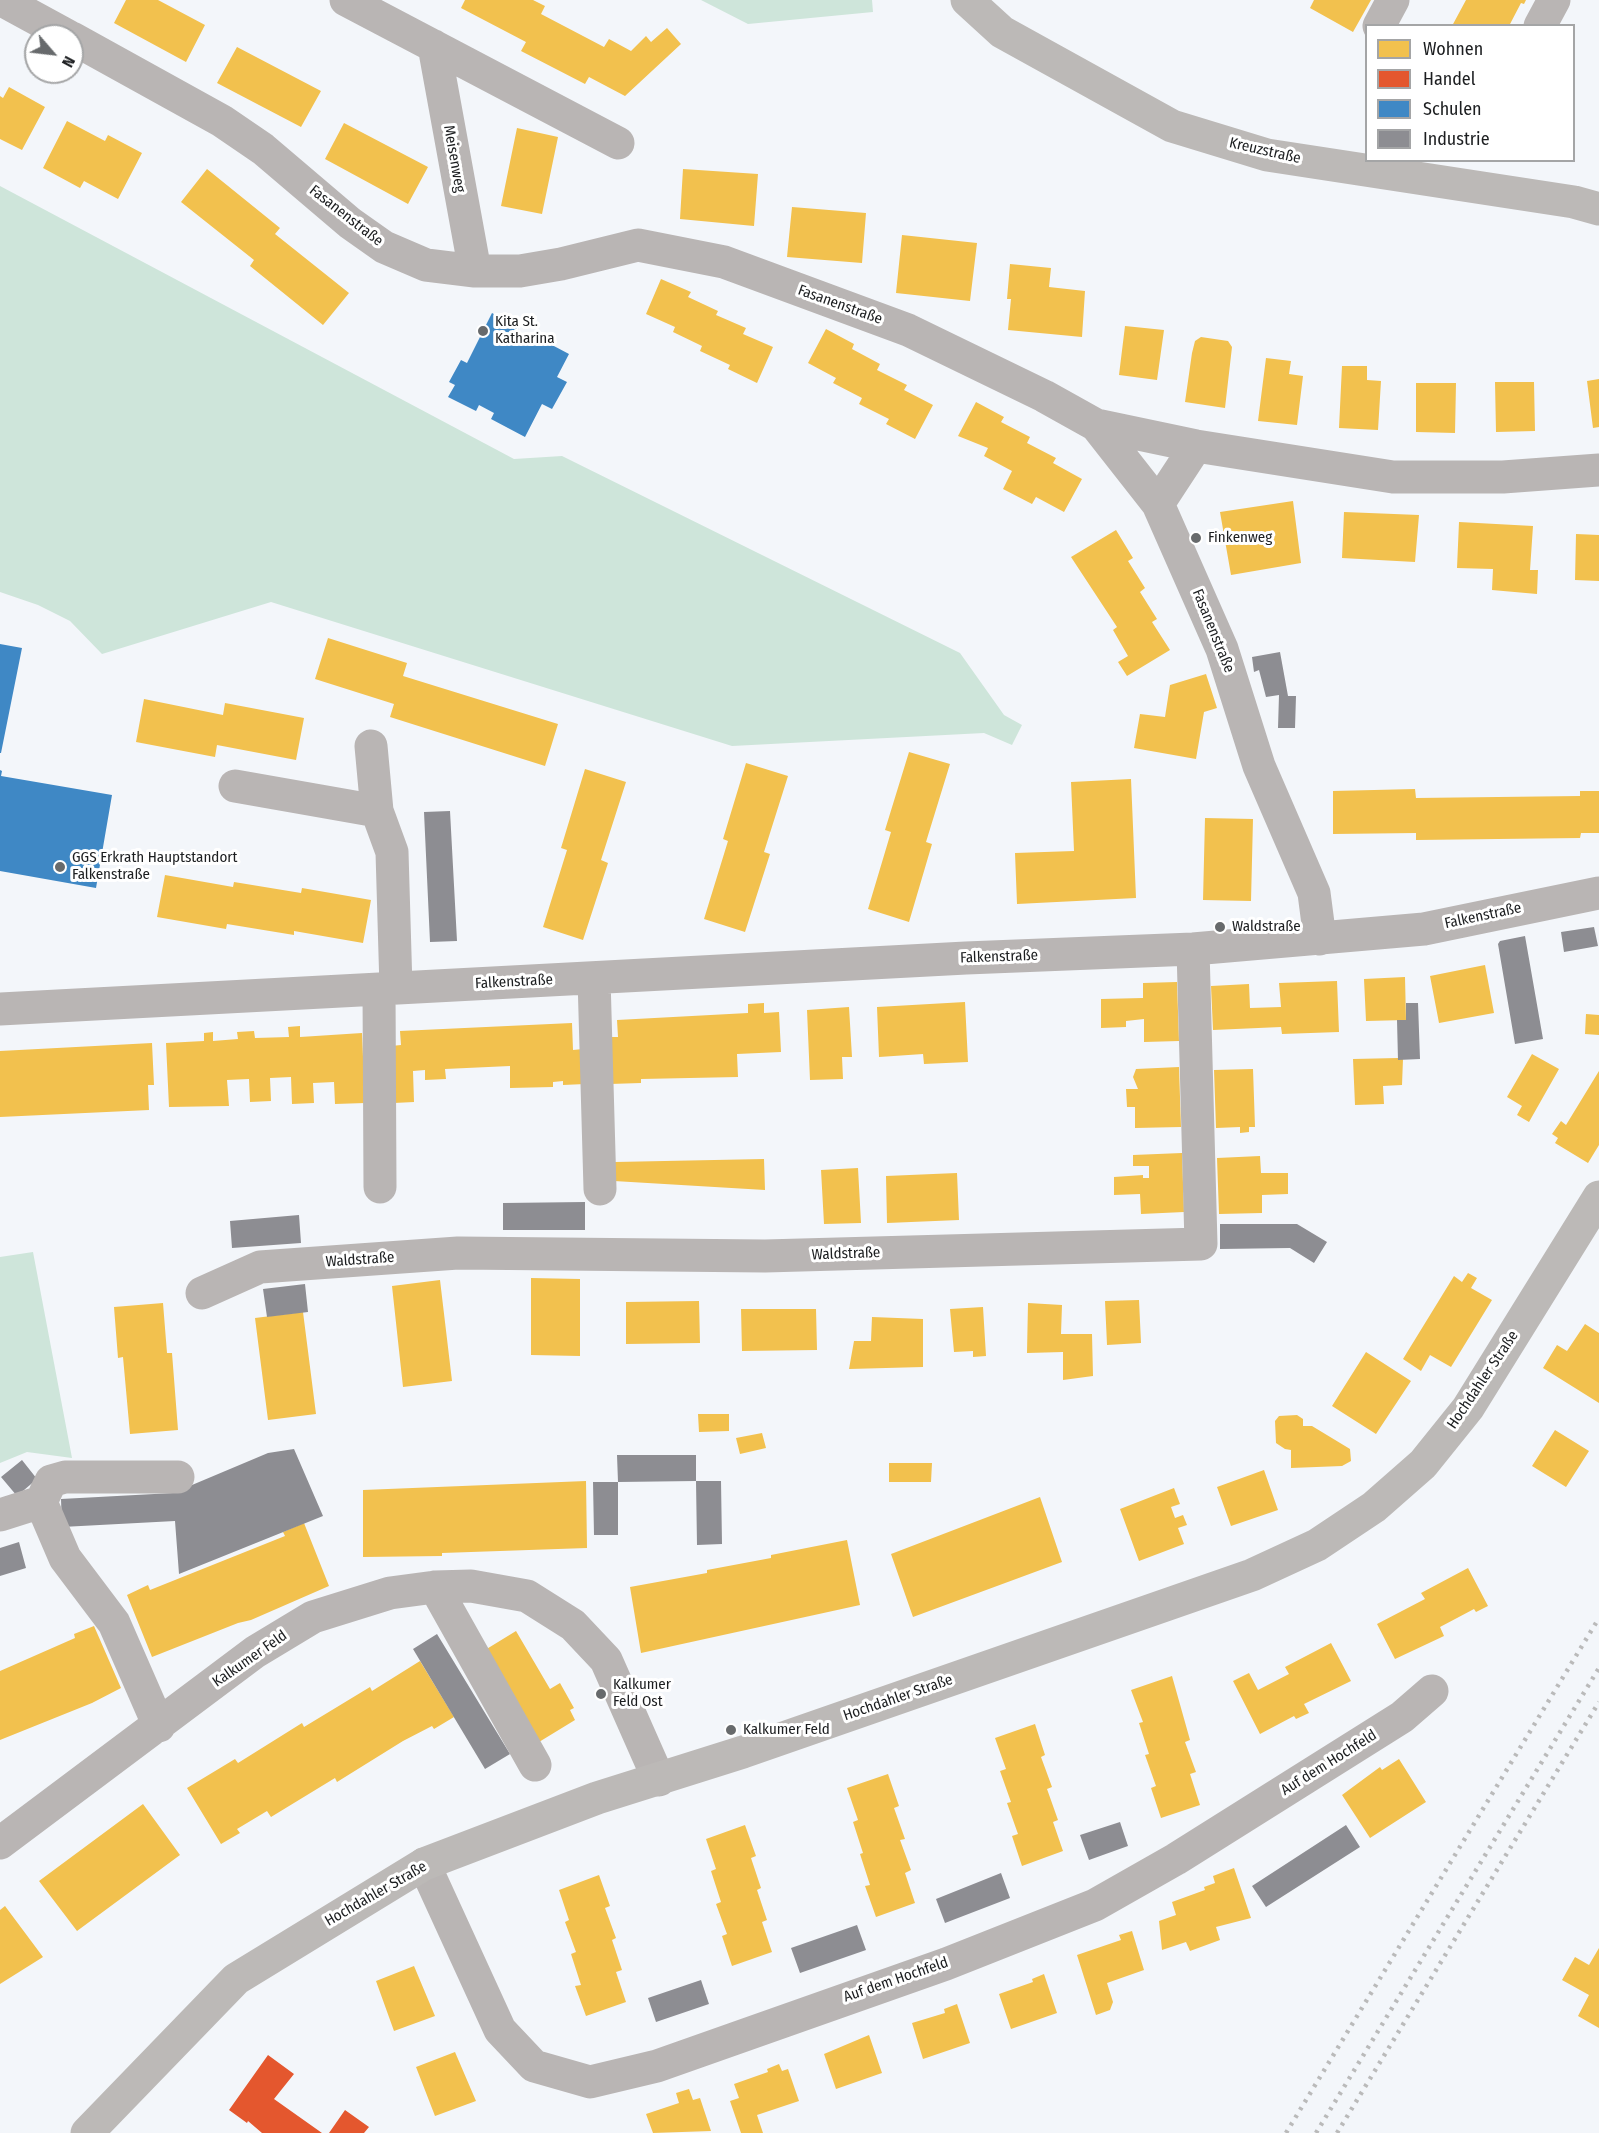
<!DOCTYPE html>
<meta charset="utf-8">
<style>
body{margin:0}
#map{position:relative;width:1599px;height:2133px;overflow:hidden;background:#f3f6fa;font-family:"Fira Sans Condensed",sans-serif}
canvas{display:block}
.legend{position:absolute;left:1365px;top:24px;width:210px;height:138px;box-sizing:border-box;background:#fff;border:2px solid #a4a5a6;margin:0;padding:8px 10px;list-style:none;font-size:18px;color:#1c1e20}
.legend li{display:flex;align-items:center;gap:12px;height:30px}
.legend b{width:30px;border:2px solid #a4a5a6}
.north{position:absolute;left:24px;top:24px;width:60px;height:60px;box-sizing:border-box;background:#fff;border:2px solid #a4a5a6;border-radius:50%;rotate:118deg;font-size:16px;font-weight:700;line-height:24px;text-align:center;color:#1c1e20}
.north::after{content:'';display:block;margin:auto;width:21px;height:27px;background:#676a6c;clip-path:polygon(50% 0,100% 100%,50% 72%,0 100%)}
</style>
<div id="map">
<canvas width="1599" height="2133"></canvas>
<ul class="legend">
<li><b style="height:16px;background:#f2c14e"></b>Wohnen</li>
<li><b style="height:16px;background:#e4572e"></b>Handel</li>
<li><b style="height:16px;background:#3f88c5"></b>Schulen</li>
<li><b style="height:16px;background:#8d8d92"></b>Industrie</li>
</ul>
<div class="north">N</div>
</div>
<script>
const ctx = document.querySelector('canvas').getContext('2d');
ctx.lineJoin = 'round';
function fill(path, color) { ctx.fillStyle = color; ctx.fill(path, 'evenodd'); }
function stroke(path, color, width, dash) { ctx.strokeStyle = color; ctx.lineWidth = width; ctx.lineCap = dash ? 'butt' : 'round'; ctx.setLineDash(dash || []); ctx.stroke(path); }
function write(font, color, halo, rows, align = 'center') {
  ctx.font = font + ' "Fira Sans Condensed",sans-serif'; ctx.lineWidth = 6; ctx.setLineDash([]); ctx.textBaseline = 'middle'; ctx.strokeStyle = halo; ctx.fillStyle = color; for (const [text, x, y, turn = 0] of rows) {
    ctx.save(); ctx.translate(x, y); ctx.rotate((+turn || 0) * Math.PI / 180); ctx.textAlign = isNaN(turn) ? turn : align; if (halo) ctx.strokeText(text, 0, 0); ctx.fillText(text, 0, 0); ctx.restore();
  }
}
const green = new Path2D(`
 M 701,0 L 872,0 L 873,12 L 748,24 Z
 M 0,186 L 514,459 L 562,456 L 960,653 L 1004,715 L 1022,725 L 1012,745 L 984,733 L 732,746 L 271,602 L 102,654 L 70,621 L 38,605 L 0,592 Z
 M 33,1252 L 72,1458 L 27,1452 L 0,1463 L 0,1257 Z`);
const homes = new Path2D(`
 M 126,0 L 158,0 L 205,25 L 186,62 L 114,23 Z
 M 465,0 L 533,0 L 545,6 L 541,14 L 604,47 L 609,39 L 631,51 L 646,36 L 651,42 L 667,28 L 681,44 L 625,96 L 589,77 L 585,84 L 521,51 L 526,42 L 461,8 Z
 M 1314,0 L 1371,0 L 1353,32 L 1310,8 Z
 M 1466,0 L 1526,0 L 1524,4 L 1521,3 L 1509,26 L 1452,26 Z
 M 237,47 L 321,91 L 301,127 L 217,83 Z
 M 9,87 L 45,107 L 22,150 L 0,139 L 0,96 L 3,98 Z
 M 67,121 L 105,141 L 108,135 L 142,153 L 118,199 L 84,181 L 80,188 L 43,168 Z
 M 344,123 L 428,167 L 408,204 L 325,159 Z
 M 517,128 L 558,137 L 542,214 L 501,206 Z
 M 207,169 L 280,228 L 275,234 L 349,293 L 323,325 L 250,266 L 254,260 L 181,202 Z
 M 683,169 L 758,174 L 754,226 L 680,219 Z
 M 792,207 L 866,213 L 862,263 L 787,257 Z
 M 902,235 L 977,243 L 970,301 L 896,293 Z
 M 1010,264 L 1051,268 L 1049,287 L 1085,291 L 1082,337 L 1008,330 L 1011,299 L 1007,299 Z
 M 661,279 L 691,292 L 688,297 L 718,311 L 716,315 L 746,328 L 743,334 L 773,347 L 757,383 L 728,369 L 730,365 L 700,351 L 702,346 L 673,332 L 675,327 L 646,314 Z
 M 1125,326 L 1164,330 L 1157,380 L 1119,375 Z
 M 826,329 L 854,344 L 852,349 L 880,364 L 877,370 L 907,385 L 904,390 L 933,405 L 915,439 L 886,424 L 889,419 L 859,404 L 862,398 L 833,383 L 836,378 L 808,363 Z
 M 1201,337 L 1228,341 L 1232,347 L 1225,408 L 1185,402 L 1192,353 L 1195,341 Z
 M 1266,358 L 1291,361 L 1289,374 L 1303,376 L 1297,425 L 1258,421 Z
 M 1342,366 L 1367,366 L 1367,380 L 1381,381 L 1378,430 L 1339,428 Z
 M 1599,379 L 1599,427 L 1593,428 L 1587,381 Z
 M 1495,382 L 1534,382 L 1535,431 L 1496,432 Z
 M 1416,383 L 1456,383 L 1455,433 L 1416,432 Z
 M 976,402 L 1004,417 L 1001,422 L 1030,437 L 1027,443 L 1056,458 L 1053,463 L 1082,479 L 1064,512 L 1036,497 L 1032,504 L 1003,489 L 1012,471 L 984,456 L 988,448 L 958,436 Z
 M 1293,501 L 1301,563 L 1231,575 L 1220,512 Z
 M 1344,512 L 1419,515 L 1415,562 L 1342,558 Z
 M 1459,522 L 1533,526 L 1530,570 L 1538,570 L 1537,594 L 1492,590 L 1493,569 L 1457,568 Z
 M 1116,530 L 1133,558 L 1128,561 L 1145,588 L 1140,592 L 1157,619 L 1152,622 L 1170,650 L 1127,676 L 1118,662 L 1128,656 L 1113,630 L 1117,627 L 1071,557 Z
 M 1576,534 L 1599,535 L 1599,581 L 1575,580 Z
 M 328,638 L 407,663 L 403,676 L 558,724 L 545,766 L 390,717 L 394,704 L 315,679 Z
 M 1206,674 L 1217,708 L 1204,712 L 1196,759 L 1134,748 L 1140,714 L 1165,717 L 1170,685 Z
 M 144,699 L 223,715 L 225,703 L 304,718 L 296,760 L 217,745 L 215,757 L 136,742 Z
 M 909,752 L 950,764 L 926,842 L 932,844 L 909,922 L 868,909 L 891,832 L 885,830 Z
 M 746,763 L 788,776 L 764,852 L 770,854 L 745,932 L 704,919 L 728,841 L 723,839 Z
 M 585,769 L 626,782 L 601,860 L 608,863 L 583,940 L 543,927 L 567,850 L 561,848 Z
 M 1131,779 L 1136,898 L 1017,904 L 1015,853 L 1074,851 L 1071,782 Z
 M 1415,789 L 1416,798 L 1580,796 L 1580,791 L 1599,791 L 1599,833 L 1581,833 L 1580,838 L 1416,840 L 1416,833 L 1333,834 L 1333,791 Z
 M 1205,818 L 1253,819 L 1251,901 L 1203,900 Z
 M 165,875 L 233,887 L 234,882 L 301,893 L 302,888 L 371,900 L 363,943 L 294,931 L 294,935 L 227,924 L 226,929 L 157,917 Z
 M 1485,965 L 1494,1013 L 1439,1023 L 1430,976 Z
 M 1405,977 L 1406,1020 L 1366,1021 L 1364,979 Z
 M 1337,981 L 1339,1032 L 1282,1034 L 1281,1027 L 1213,1030 L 1211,986 L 1249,984 L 1250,1008 L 1281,1007 L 1279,983 Z
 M 1177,982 L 1179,1041 L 1144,1042 L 1144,1019 L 1126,1021 L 1126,1027 L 1101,1028 L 1101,999 L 1143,998 L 1143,983 Z
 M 965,1002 L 968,1062 L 924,1064 L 923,1054 L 879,1057 L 877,1007 Z
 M 764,1003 L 764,1013 L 779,1012 L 781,1052 L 737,1054 L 738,1077 L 641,1079 L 641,1083 L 610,1084 L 607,1037 L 618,1037 L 617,1020 L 748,1013 L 748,1004 Z
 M 849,1007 L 852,1057 L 842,1057 L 843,1079 L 810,1080 L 807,1010 Z
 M 1586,1014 L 1599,1015 L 1599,1035 L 1585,1034 Z
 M 572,1023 L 573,1050 L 583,1049 L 585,1084 L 563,1085 L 563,1081 L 553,1082 L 553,1087 L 510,1088 L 510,1066 L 445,1069 L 446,1079 L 425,1080 L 425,1070 L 413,1071 L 414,1102 L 394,1103 L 391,1046 L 401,1045 L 400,1031 Z
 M 300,1026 L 300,1037 L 362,1033 L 365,1103 L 335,1104 L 334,1082 L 313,1083 L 314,1103 L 292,1104 L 291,1077 L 270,1078 L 271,1101 L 250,1102 L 249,1079 L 227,1080 L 229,1106 L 169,1107 L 166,1043 L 204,1041 L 204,1033 L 213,1032 L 213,1041 L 238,1039 L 237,1032 L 254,1031 L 255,1038 L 289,1037 L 288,1027 Z
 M 152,1043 L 154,1085 L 148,1085 L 149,1110 L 0,1117 L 0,1051 Z
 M 1532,1054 L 1559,1069 L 1529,1122 L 1517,1115 L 1522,1106 L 1507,1097 Z
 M 1398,1058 L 1403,1059 L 1402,1085 L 1383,1086 L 1384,1104 L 1355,1105 L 1353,1059 Z
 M 1179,1067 L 1181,1127 L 1135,1128 L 1135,1107 L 1127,1107 L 1126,1089 L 1138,1089 L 1133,1077 L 1136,1069 Z
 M 1253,1069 L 1255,1127 L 1249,1127 L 1249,1132 L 1240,1133 L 1240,1127 L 1216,1128 L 1214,1070 Z
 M 1599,1071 L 1599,1145 L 1588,1163 L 1555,1143 L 1558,1138 L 1552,1134 L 1561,1121 L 1566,1125 Z
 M 1182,1153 L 1184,1212 L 1141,1214 L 1140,1194 L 1114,1195 L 1114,1177 L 1143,1175 L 1143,1178 L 1149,1178 L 1149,1166 L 1133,1166 L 1133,1155 Z
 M 1260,1156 L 1261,1173 L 1288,1173 L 1288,1194 L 1262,1195 L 1262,1213 L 1219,1214 L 1217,1158 Z
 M 764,1159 L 765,1190 L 614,1181 L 615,1162 Z
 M 858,1168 L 861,1223 L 824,1224 L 821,1170 Z
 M 957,1173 L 959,1220 L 887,1223 L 886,1176 Z
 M 1468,1273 L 1477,1278 L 1471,1288 L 1492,1300 L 1451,1367 L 1430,1355 L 1421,1371 L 1403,1359 L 1454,1276 L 1462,1282 Z
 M 531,1278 L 580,1279 L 580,1356 L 531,1355 Z
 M 440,1280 L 452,1381 L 403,1387 L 392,1286 Z
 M 1139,1300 L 1141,1343 L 1107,1345 L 1105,1301 Z
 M 699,1301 L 700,1343 L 626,1344 L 626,1302 Z
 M 163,1303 L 167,1353 L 172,1353 L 178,1430 L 130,1434 L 123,1357 L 118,1358 L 114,1307 Z
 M 1028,1303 L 1062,1305 L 1061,1334 L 1092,1334 L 1093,1376 L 1063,1380 L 1063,1352 L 1027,1353 Z
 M 983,1307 L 986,1356 L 973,1357 L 973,1351 L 954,1352 L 950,1309 Z
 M 741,1309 L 816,1309 L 817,1350 L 742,1351 Z
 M 303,1312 L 316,1414 L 268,1420 L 255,1318 Z
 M 872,1317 L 923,1319 L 923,1367 L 849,1369 L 854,1341 L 871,1341 Z
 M 1585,1324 L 1599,1333 L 1599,1403 L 1543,1368 L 1557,1345 L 1567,1351 Z
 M 1366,1352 L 1411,1381 L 1376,1434 L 1332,1406 Z
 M 698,1414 L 729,1414 L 729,1431 L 699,1432 Z
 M 1297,1415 L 1303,1419 L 1303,1426 L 1312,1426 L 1350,1449 L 1351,1461 L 1342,1466 L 1291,1468 L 1291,1450 L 1285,1449 L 1276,1443 L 1275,1421 L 1279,1416 Z
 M 1555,1430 L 1589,1451 L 1566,1487 L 1532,1466 Z
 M 762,1433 L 766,1448 L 740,1454 L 736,1438 Z
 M 889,1463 L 932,1463 L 931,1482 L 889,1482 Z
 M 1264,1470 L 1278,1510 L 1231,1526 L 1217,1487 Z
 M 586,1481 L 587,1548 L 442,1553 L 442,1556 L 363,1557 L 363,1490 Z
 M 1174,1488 L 1180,1504 L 1171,1507 L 1175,1518 L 1183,1515 L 1187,1525 L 1178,1528 L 1184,1544 L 1139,1561 L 1120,1509 Z
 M 1040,1497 L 1062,1562 L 913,1617 L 891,1554 Z
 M 304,1523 L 329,1586 L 251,1620 L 238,1623 L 152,1657 L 127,1595 L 148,1585 L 150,1590 L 285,1536 L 283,1532 Z
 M 847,1540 L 860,1605 L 641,1653 L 630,1587 L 707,1573 L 707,1570 L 771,1558 L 771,1555 Z
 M 1468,1568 L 1488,1606 L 1476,1612 L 1474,1609 L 1440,1627 L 1444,1636 L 1395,1659 L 1377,1624 L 1425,1599 L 1421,1593 Z
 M 94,1626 L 121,1688 L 92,1703 L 0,1740 L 0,1671 L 75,1638 L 74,1634 Z
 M 516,1631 L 550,1689 L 560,1683 L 574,1708 L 570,1710 L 575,1720 L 539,1742 L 485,1650 Z
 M 1331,1643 L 1351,1681 L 1304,1704 L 1309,1713 L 1296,1719 L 1294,1716 L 1260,1734 L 1233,1681 L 1249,1673 L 1258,1690 L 1289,1674 L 1285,1667 Z
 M 420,1661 L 454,1717 L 434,1729 L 432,1726 L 403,1741 L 337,1782 L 335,1778 L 271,1817 L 267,1811 L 237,1829 L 240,1833 L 221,1844 L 187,1788 L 235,1759 L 238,1763 L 302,1723 L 304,1727 L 370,1687 L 372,1691 Z
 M 1172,1676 L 1190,1740 L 1185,1742 L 1196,1772 L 1190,1774 L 1200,1805 L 1161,1818 L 1151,1788 L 1156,1786 L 1145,1755 L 1149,1754 L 1139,1723 L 1143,1722 L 1131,1690 Z
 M 1035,1724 L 1045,1755 L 1041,1757 L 1052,1787 L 1047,1789 L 1058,1820 L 1053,1822 L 1063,1851 L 1022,1866 L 1012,1836 L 1018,1834 L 1007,1803 L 1011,1802 L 1000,1771 L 1006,1769 L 995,1738 Z
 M 1399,1759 L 1426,1802 L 1370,1838 L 1342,1795 L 1380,1767 L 1382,1770 Z
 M 888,1774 L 899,1806 L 894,1808 L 905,1839 L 900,1840 L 911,1870 L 905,1873 L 915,1903 L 876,1917 L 865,1886 L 870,1885 L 860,1854 L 863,1853 L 853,1822 L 858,1820 L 847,1788 Z
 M 143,1804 L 180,1855 L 77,1931 L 39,1881 Z
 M 745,1825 L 756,1856 L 751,1858 L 761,1888 L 757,1890 L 767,1920 L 762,1922 L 772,1952 L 732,1966 L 722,1936 L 727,1934 L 716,1904 L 721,1902 L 711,1871 L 716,1869 L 706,1839 Z
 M 1234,1868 L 1251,1918 L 1216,1927 L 1220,1940 L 1190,1951 L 1186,1942 L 1162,1950 L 1159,1921 L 1176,1915 L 1172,1902 L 1205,1890 L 1204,1887 L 1215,1883 L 1213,1876 Z
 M 599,1875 L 610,1906 L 605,1908 L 616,1938 L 612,1940 L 622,1970 L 616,1972 L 626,2002 L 586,2016 L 575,1986 L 581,1985 L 571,1954 L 576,1952 L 565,1922 L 569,1920 L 559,1890 Z
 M 5,1906 L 43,1957 L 0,1984 L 0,1910 Z
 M 1132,1931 L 1144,1970 L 1107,1983 L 1113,2002 L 1110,2010 L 1096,2015 L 1077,1955 L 1121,1940 L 1119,1935 Z
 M 1599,1948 L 1599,2028 L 1578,2016 L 1589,1995 L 1562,1980 L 1575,1957 L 1589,1965 Z
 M 414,1966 L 435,2016 L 394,2031 L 376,1981 Z
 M 1044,1974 L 1057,2013 L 1011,2029 L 999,1994 L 1033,1982 L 1032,1979 Z
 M 957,2004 L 970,2043 L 923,2059 L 912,2023 L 945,2013 L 944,2009 Z
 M 869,2035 L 882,2073 L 836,2089 L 824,2054 Z
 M 455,2052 L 476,2101 L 435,2116 L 416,2067 Z
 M 779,2064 L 782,2071 L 788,2069 L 799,2101 L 757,2115 L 763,2133 L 741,2133 L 730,2101 L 739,2098 L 734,2084 L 768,2072 L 767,2069 Z
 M 689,2089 L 693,2100 L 700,2098 L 711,2131 L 653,2133 L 646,2114 L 679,2103 L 676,2093 Z`);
const shops = new Path2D(`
 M 268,2055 L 294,2074 L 274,2099 L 322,2133 L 262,2133 L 248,2121 L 247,2123 L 229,2110 Z
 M 345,2110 L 369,2127 L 364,2133 L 329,2133 Z`);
const schools = new Path2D(`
 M 492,313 L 519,328 L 516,335 L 531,343 L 535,336 L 569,354 L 557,377 L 567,382 L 552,409 L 542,404 L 525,437 L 491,419 L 494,413 L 479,405 L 476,411 L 448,397 L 455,385 L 449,382 L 461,360 L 467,363 Z
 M 0,644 L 22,648 L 1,753 L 0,753 Z
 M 0,770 L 2,771 L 1,776 L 112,795 L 96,888 L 0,871 Z`);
const industry = new Path2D(`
 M 1280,652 L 1288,696 L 1296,696 L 1295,728 L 1278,728 L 1279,695 L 1266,697 L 1259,670 L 1254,672 L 1252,657 Z
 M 450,811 L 457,941 L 430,942 L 424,812 Z
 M 1594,927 L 1598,946 L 1564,952 L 1561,932 Z
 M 1525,936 L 1543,1039 L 1515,1044 L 1498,944 L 1500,941 Z
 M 1406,1003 L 1418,1003 L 1420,1059 L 1398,1060 L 1397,1020 L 1406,1020 Z
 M 585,1202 L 585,1230 L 503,1230 L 503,1203 Z
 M 299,1215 L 301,1243 L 232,1248 L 230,1221 Z
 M 1220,1224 L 1297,1224 L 1327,1242 L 1314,1263 L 1290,1248 L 1220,1249 Z
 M 305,1284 L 308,1312 L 267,1317 L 263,1289 Z
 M 294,1449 L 323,1516 L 179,1574 L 175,1521 L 62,1527 L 61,1499 L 173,1493 L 268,1453 Z
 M 617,1455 L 696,1455 L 696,1481 L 721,1481 L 722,1544 L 697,1545 L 696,1481 L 618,1482 Z
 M 22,1460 L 37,1479 L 17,1496 L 1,1477 Z
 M 593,1482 L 618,1482 L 618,1535 L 594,1535 Z
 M 19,1542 L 26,1568 L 0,1576 L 0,1548 Z
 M 437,1634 L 510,1754 L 485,1769 L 413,1649 Z
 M 1120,1822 L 1128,1846 L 1089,1860 L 1080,1835 Z
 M 1346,1825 L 1360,1847 L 1266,1907 L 1252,1886 Z
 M 1001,1873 L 1010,1898 L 945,1923 L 936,1899 Z
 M 857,1925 L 866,1950 L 800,1973 L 791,1948 Z
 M 701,1980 L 709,2004 L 656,2022 L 648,1998 Z`);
const minor = new Path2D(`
 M 2,0 L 68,36
 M 346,0 L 618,143
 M 1379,26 L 1393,0
 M 1540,26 L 1554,0
 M 72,38 L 222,121 L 263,149 L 350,223 L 384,247 L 426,265 L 475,271 L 520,271 L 561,264 L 638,245 L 724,262 L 908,330 L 1044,396 L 1096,425 L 1158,504 L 1222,649 L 1259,766 L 1314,893 L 1320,939
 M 434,46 L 475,271
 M 1096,425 L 1196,446 L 1393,477 L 1503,477 L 1599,470
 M 1158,504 L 1196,446
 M 371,746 L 377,811 L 392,852 L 396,988
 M 235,786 L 377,811
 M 594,978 L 600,1189
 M 379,989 L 380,1187
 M 0,1009 L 966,958 L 1193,949 L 1424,929 L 1599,893
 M 202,1293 L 260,1267 L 458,1253 L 765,1256 L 1201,1244 L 1193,949
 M 0,1515 L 41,1502
 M 435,1587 L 535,1765
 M 159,1726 L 114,1623 L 65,1558 L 41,1502 L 51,1481 L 65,1477 L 178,1477
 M 0,1843 L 255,1652 L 313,1617 L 390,1593 L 435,1587 L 471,1586 L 527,1596 L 573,1625 L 606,1660 L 659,1780
 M 424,1864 L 500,2030 L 534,2066 L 590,2082 L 657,2066 L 946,1964 L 1095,1905 L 1176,1859 L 1402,1717 L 1432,1691`);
const major = new Path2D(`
 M 967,0 L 1002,32 L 1172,126 L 1267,155 L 1574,202 L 1599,209
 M 87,2133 L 236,1979 L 424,1864 L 597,1798 L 743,1752 L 1252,1575 L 1317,1545 L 1374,1507 L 1423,1464 L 1468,1408 L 1599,1197`);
const rail = new Path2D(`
 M 1286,2133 L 1599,1618
 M 1316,2133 L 1599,1668
 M 1337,2133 L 1599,1702`);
const markers = [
 [483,331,6,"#676a6c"],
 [1196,538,6,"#676a6c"],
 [60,867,6,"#676a6c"],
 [1220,927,6,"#676a6c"],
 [601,1694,6,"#676a6c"],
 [731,1730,6,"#676a6c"]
];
const streetNames = [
 ["Kreuzstraße",1265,151,13],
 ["Meisenweg",454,159,80],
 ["Fasanenstraße",346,216,38],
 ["Fasanenstraße",840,305,20],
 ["Fasanenstraße",1213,631,68],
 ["Falkenstraße",1483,916,-12],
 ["Falkenstraße",999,957,-2],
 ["Falkenstraße",514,982,-3],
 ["Waldstraße",846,1254,-2],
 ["Waldstraße",360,1260,-4],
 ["Hochdahler Straße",1483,1380,-56],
 ["Kalkumer Feld",250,1659,-35],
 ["Hochdahler Straße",898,1698,-19],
 ["Auf dem Hochfeld",1329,1763,-32],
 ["Hochdahler Straße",376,1894,-30],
 ["Auf dem Hochfeld",896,1980,-19]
];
const poiNames = [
 ["Kita St.",495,322],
 ["Katharina",495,339],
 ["Finkenweg",1208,538],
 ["GGS Erkrath Hauptstandort",72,858],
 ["Falkenstraße",72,875],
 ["Waldstraße",1232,927],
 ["Kalkumer",613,1685],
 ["Feld Ost",613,1702],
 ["Kalkumer Feld",743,1730]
];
fill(green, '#cee5da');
fill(homes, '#f2c14e');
fill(shops, '#e4572e');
fill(schools, '#3f88c5');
fill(industry, '#8d8d92');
stroke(minor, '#b9b5b4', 33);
stroke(major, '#bcb9b7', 33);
stroke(rail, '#bababa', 4.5, [3, 6]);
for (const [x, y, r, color] of markers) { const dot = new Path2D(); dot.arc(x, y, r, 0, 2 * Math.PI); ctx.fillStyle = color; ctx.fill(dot); stroke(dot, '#fff', 2); }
write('15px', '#1c1e20', '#fff', streetNames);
write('15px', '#1c1e20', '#fff', poiNames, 'left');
</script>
